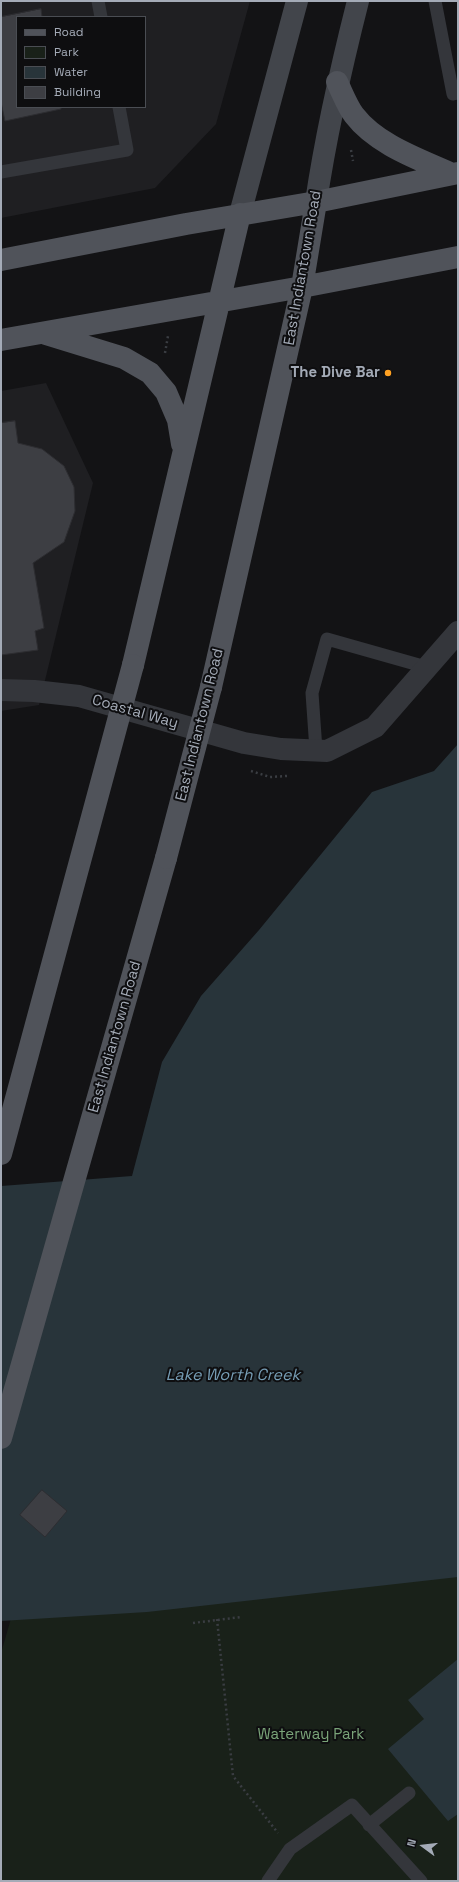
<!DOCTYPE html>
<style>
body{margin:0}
#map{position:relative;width:459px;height:1882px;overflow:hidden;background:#131315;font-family:"Space Grotesk",sans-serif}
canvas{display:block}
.frame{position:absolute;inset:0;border:2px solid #a4abb7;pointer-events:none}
.legend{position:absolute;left:16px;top:16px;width:130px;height:92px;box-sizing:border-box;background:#0e0e10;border:1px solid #4a4d53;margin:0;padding:5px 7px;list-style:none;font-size:12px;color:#a4abb7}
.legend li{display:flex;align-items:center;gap:8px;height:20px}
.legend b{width:20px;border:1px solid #4a4d53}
.north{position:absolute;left:403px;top:1826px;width:40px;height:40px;-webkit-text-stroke:3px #0e0e10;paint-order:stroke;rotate:285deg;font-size:11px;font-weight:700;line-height:16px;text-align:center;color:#a4abb7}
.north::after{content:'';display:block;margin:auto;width:14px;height:18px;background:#a4abb7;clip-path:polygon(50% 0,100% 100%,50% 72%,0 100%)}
</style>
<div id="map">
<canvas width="459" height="1882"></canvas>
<div class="frame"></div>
<ul class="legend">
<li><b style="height:5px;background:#50535a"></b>Road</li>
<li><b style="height:11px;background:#192119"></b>Park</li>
<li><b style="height:11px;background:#28343a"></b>Water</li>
<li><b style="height:11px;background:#3d3e43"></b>Building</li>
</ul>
<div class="north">N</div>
</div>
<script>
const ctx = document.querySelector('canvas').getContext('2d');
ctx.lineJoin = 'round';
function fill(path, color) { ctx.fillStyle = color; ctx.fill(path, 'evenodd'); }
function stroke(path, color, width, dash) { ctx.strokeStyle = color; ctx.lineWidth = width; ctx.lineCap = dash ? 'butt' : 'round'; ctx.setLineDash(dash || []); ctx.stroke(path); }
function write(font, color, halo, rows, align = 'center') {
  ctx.font = font + ' "Space Grotesk",sans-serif'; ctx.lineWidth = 4; ctx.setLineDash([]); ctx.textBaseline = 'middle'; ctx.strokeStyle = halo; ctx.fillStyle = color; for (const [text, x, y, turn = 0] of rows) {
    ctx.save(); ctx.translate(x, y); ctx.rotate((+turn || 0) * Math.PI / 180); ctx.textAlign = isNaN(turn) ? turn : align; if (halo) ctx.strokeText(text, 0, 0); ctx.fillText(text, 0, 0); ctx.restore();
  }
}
const built = new Path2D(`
 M 1,1 L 250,1 L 216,124 L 155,188 L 1,218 ZM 17,17 L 145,17 L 145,107 L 17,107 Z
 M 46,383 L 93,483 L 39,705 L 1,711 L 1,391 Z`);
const green = new Path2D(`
 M 458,1567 L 458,1881 L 1,1881 L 1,1653 L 12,1615 Z`);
const water = new Path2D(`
 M 458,744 L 458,1577 L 147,1612 L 1,1621 L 1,1186 L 132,1176 L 162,1062 L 201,996 L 259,930 L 372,792 L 434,771 Z
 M 458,1659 L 458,1814 L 448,1821 L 388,1749 L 424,1719 L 408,1700 Z`);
const building = new Path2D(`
 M 41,9 L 42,17 L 17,17 L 17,107 L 61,107 L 61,109 L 5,121 L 1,102 L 1,17 Z
 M 15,421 L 18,443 L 42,449 L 64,466 L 74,487 L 75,511 L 64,542 L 33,563 L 44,628 L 35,631 L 38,650 L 1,655 L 1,423 Z
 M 42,1490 L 67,1511 L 45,1537 L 20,1515 Z`);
const path = new Path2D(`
 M 351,150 L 353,161
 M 165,353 L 168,336
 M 251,771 L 270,777 L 287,776
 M 217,1619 L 233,1776 L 278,1833
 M 193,1623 L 241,1617`);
const lane = new Path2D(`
 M 98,1 L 101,17
 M 435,1 L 453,94 L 458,93
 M 1,172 L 127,150 L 119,107
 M 316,750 L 312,693 L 327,639 L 426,667
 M 369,1825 L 409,1793
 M 268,1881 L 290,1849 L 352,1805 L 421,1881`);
const street = new Path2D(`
 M 1,690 L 34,691 L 79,696 L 244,743 L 281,749 L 327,751 L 375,727 L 458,632`);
const secondary = new Path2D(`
 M 316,202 C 326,134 341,68 358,1
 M 240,214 L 297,1`);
const primary = new Path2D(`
 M 337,82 C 342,92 347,106 354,115 C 377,145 419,159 452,174
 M 1,260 L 186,224 L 316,202 L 458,173
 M 46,334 L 124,358 L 150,373 L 166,392 L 178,420 L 182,444
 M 1,340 L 302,287 L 458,257
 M 133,665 L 240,214
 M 211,687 L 302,287 L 316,202
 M 1,1438 L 166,858`);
const primaryBridge = new Path2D(`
 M 166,858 L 211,687
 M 1,1154 L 133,665`);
const markers = [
 [388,373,4,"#ffa122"]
];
const streetNames = [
 ["East Indiantown Road",303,268,-80],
 ["Coastal Way",135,712,16],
 ["East Indiantown Road",200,725,-76],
 ["East Indiantown Road",115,1037,-74]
];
const poiNames = [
 ["The Dive Bar",380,373]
];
const parkNames = [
 ["Waterway Park",311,1735]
];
const waterNames = [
 ["Lake Worth Creek",233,1376]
];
fill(built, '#1f1f22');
fill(green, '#192119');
fill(water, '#28343a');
fill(building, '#3d3e43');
stroke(building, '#2d2d31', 1);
stroke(path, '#3a3d42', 2.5, [2, 3]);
stroke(lane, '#34363b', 13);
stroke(street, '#34363b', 22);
stroke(secondary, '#42454b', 22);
stroke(primary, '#50535a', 22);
stroke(primaryBridge, '#50535a', 22);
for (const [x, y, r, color] of markers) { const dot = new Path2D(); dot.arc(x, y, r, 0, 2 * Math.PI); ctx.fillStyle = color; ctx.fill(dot); stroke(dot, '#0e0e10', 1.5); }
write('15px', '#a4abb7', '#0e0e10', streetNames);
write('bold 15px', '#a4abb7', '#0e0e10', poiNames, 'right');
write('15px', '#7aa479', '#0e0e10', parkNames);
write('italic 16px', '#779eb6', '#0e0e10', waterNames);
</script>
